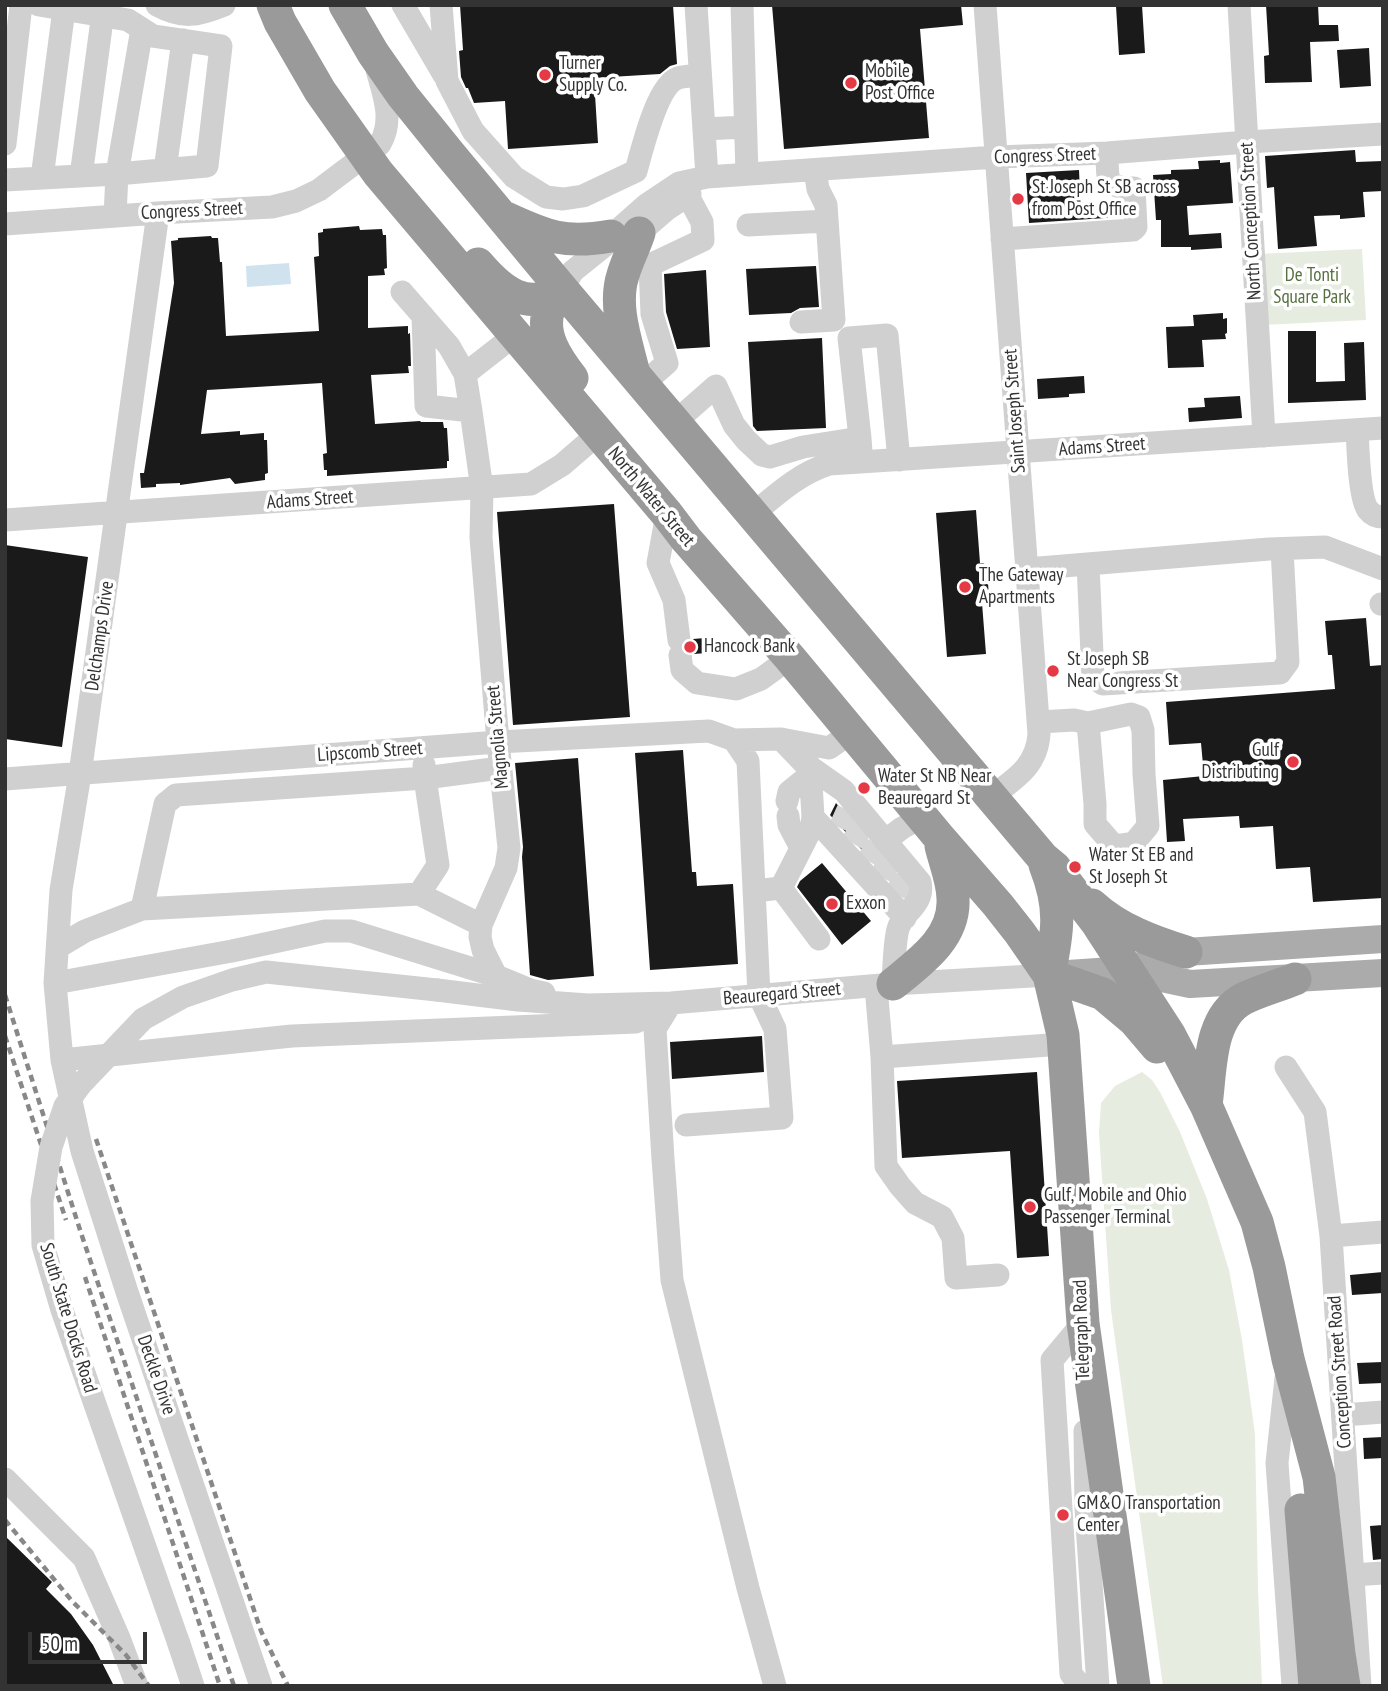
<!DOCTYPE html>
<style>
body{margin:0}
#map{position:relative;width:1388px;height:1691px;overflow:hidden;background:#fff;font-family:"PT Sans Narrow",sans-serif}
canvas{display:block}
.frame{position:absolute;inset:0;border:7px solid #333;pointer-events:none}
.scale{position:absolute;left:28px;top:1632px;width:119px;height:32px;box-sizing:border-box;border:4px solid #333;border-top:0;padding-left:9px;font-size:21px;line-height:24px;white-space:nowrap;color:#333;-webkit-text-stroke:5px #fff;paint-order:stroke}
</style>
<div id="map">
<canvas width="1388" height="1691"></canvas>
<div class="frame"></div>
<div class="scale">50 m</div>
</div>
<script>
const ctx = document.querySelector('canvas').getContext('2d');
ctx.lineJoin = 'round';
function fill(path, color) { ctx.fillStyle = color; ctx.fill(path, 'evenodd'); }
function stroke(path, color, width, dash) { ctx.strokeStyle = color; ctx.lineWidth = width; ctx.lineCap = dash ? 'butt' : 'round'; ctx.setLineDash(dash || []); ctx.stroke(path); }
function write(font, color, halo, rows, align = 'center') {
  ctx.font = font + ' "PT Sans Narrow",sans-serif'; ctx.lineWidth = 7; ctx.setLineDash([]); ctx.textBaseline = 'middle'; ctx.strokeStyle = halo; ctx.fillStyle = color; for (const [text, x, y, turn = 0] of rows) {
    ctx.save(); ctx.translate(x, y); ctx.rotate((+turn || 0) * Math.PI / 180); ctx.textAlign = isNaN(turn) ? turn : align; if (halo) ctx.strokeText(text, 0, 0); ctx.fillText(text, 0, 0); ctx.restore();
  }
}
const green = new Path2D(`
 M 1362,249 L 1366,320 L 1262,325 L 1258,254 Z
 M 1142,1072 L 1152,1080 L 1160,1092 L 1180,1132 L 1207,1199 L 1229,1270 L 1242,1340 L 1255,1434 L 1258,1589 L 1262,1686 L 1163,1686 L 1111,1310 L 1099,1133 L 1101,1103 L 1115,1086 Z`);
const water = new Path2D(`
 M 289,263 L 291,284 L 247,287 L 246,266 Z`);
const building = new Path2D(`
 M 460,5 L 673,5 L 677,64 L 670,66 L 660,74 L 594,78 L 598,143 L 508,149 L 505,101 L 474,103 L 468,88 L 466,88 L 461,77 L 459,51 L 463,50 Z
 M 772,5 L 961,5 L 963,25 L 920,29 L 929,138 L 784,149 Z
 M 1142,5 L 1145,53 L 1119,55 L 1116,6 Z
 M 1266,5 L 1318,5 L 1319,25 L 1338,25 L 1339,41 L 1310,42 L 1312,82 L 1265,83 L 1264,56 L 1269,55 Z
 M 1369,48 L 1371,86 L 1340,88 L 1337,50 Z
 M 1355,150 L 1356,162 L 1383,161 L 1383,191 L 1363,192 L 1365,217 L 1340,219 L 1340,215 L 1314,216 L 1317,246 L 1278,249 L 1274,187 L 1267,188 L 1265,156 Z
 M 1220,160 L 1220,163 L 1230,162 L 1233,203 L 1187,206 L 1189,235 L 1221,233 L 1222,248 L 1191,250 L 1191,247 L 1161,247 L 1161,220 L 1156,220 L 1153,175 L 1171,174 L 1171,170 L 1199,169 L 1198,161 Z
 M 1079,170 L 1081,215 L 1121,213 L 1121,217 L 1029,223 L 1026,173 Z
 M 359,226 L 360,230 L 382,229 L 383,235 L 386,235 L 387,268 L 384,269 L 385,275 L 368,276 L 368,328 L 408,326 L 408,334 L 410,333 L 411,366 L 408,366 L 409,373 L 371,375 L 375,424 L 420,421 L 421,422 L 443,422 L 444,428 L 447,428 L 449,461 L 447,461 L 447,468 L 327,476 L 327,470 L 324,470 L 323,454 L 327,453 L 322,383 L 207,390 L 201,434 L 240,431 L 240,435 L 264,433 L 264,440 L 267,440 L 268,473 L 265,474 L 265,480 L 235,484 L 230,478 L 180,485 L 180,483 L 156,484 L 156,487 L 141,488 L 140,473 L 144,473 L 174,283 L 171,241 L 178,240 L 178,238 L 211,236 L 212,238 L 218,238 L 220,262 L 222,262 L 226,336 L 319,331 L 314,257 L 319,256 L 318,233 L 323,232 L 323,229 Z
 M 816,266 L 819,307 L 800,308 L 791,313 L 749,315 L 746,269 Z
 M 706,270 L 710,347 L 677,349 L 666,312 L 664,274 Z
 M 1223,313 L 1223,319 L 1227,318 L 1227,333 L 1225,334 L 1226,339 L 1202,340 L 1204,367 L 1168,368 L 1166,327 L 1194,326 L 1193,315 Z
 M 1288,331 L 1316,331 L 1316,382 L 1345,381 L 1344,343 L 1364,342 L 1366,400 L 1288,403 Z
 M 822,338 L 826,428 L 757,431 L 753,426 L 748,342 Z
 M 1084,376 L 1085,393 L 1069,394 L 1069,397 L 1038,399 L 1037,379 Z
 M 1240,396 L 1242,418 L 1189,422 L 1188,408 L 1205,407 L 1204,398 Z
 M 614,504 L 630,717 L 513,725 L 497,512 Z
 M 976,510 L 980,563 L 984,563 L 985,567 L 987,567 L 989,598 L 989,603 L 982,603 L 986,654 L 947,657 L 936,513 Z
 M 5,545 L 88,557 L 62,747 L 5,739 Z
 M 1366,618 L 1370,666 L 1383,665 L 1383,898 L 1313,902 L 1310,867 L 1276,869 L 1273,826 L 1240,828 L 1239,816 L 1183,819 L 1185,841 L 1167,842 L 1163,780 L 1204,776 L 1201,743 L 1169,745 L 1166,702 L 1335,689 L 1332,655 L 1328,655 L 1325,621 Z
 M 705,638 L 706,653 L 694,654 L 691,647 L 693,639 Z
 M 683,750 L 692,872 L 696,872 L 697,886 L 733,884 L 738,964 L 650,970 L 635,753 Z
 M 578,758 L 594,976 L 548,980 L 530,975 L 522,857 L 523,847 L 515,763 Z
 M 836,803 L 906,888 L 904,896 L 830,815 Z
 M 822,863 L 871,921 L 842,945 L 797,887 L 800,881 Z
 M 762,1036 L 764,1072 L 672,1079 L 670,1042 Z
 M 1037,1072 L 1049,1256 L 1017,1258 L 1010,1151 L 902,1158 L 897,1081 Z
 M 1383,1272 L 1383,1293 L 1352,1295 L 1350,1275 Z
 M 1383,1362 L 1383,1383 L 1359,1384 L 1357,1363 Z
 M 1383,1437 L 1383,1458 L 1364,1459 L 1363,1438 Z
 M 1383,1525 L 1383,1559 L 1373,1560 L 1370,1526 Z
 M 5,1536 L 52,1582 L 46,1589 L 71,1614 L 93,1645 L 114,1686 L 5,1686 Z`);
const minorTunnel = new Path2D(`
 M 840,828 L 848,810
 M 852,843 L 862,826
 M 868,861 L 877,844
 M 881,877 L 890,859
 M 896,894 L 905,877`);
const minor = new Path2D(`
 M 39,5 L 128,20 L 153,36 L 221,46 L 207,166 L 117,174 L 115,216
 M 157,5 C 183,19 197,16 224,5
 M 403,5 L 444,75
 M 441,5 L 447,81 L 473,131 L 514,177 L 546,197 L 563,199 L 583,196 L 636,171 C 642,150 657,85 678,78 C 685,76 693,76 700,75
 M 696,5 L 707,177
 M 742,5 L 747,174
 M 985,5 L 1039,734 C 1037,766 1015,779 991,797
 M 1239,5 L 1264,436
 M 704,129 L 745,127
 M 5,144 L 21,5
 M 165,170 L 183,40
 M 81,176 L 104,5
 M 42,178 L 64,9
 M 5,180 L 117,174 L 142,29
 M 158,213 L 80,774 L 61,890 L 55,983 L 62,1060 L 82,1151 L 127,1292 L 261,1686
 M 5,224 L 158,213 L 272,207 L 296,201 L 319,190 L 380,144 C 394,120 384,95 377,70
 M 748,225 L 827,221
 M 1002,239 L 1133,230 L 1136,227 L 1134,188 C 1104,188 1108,179 1107,153
 M 629,242 L 667,209 L 690,194
 M 562,289 L 573,271 L 604,246 L 611,236 L 646,205 L 679,183 L 707,177 L 996,157 L 1107,153 L 1247,142 L 1383,134
 M 402,292 L 449,346 L 465,374 L 471,411 L 482,489 L 481,538 L 498,742 L 509,848 L 506,868 L 481,925 L 480,937 L 483,950 L 496,976
 M 423,316 L 426,406 L 471,411
 M 801,322 L 834,320 L 826,205 L 818,189 L 815,170
 M 465,374 L 515,335
 M 643,384 L 667,363 L 652,314 L 650,265 L 703,240 L 702,222 L 688,196
 M 675,422 L 716,386 L 734,425 L 746,440 L 762,455 L 770,457 L 803,447 L 860,438 L 861,452
 M 1357,430 C 1358,447 1359,498 1368,510 C 1372,515 1377,517 1383,517
 M 860,438 L 849,338 L 887,335 L 899,460
 M 667,514 L 658,563 L 674,600 L 679,640
 M 753,514 C 777,494 798,474 829,464 L 1383,428
 M 5,520 L 531,484 L 562,465 L 598,434
 M 1088,564 L 1093,677 L 1103,684 L 1280,673 L 1288,662 L 1282,549
 M 1027,569 L 1269,549 L 1325,547 L 1383,569
 M 1381,604 L 1383,604
 M 680,655 L 682,670 L 697,683 L 736,689 L 761,679 L 790,658
 M 1039,722 L 1074,720 L 1088,723 L 1131,714 L 1139,717 L 1143,730 L 1144,774 L 1148,826 L 1134,843 L 1114,846 L 1095,824 L 1095,804 L 1088,723
 M 781,739 L 803,762 L 844,791 L 920,882 C 925,905 903,911 898,929 C 894,945 894,968 893,984
 M 424,765 L 425,778 L 500,768
 M 5,779 L 498,742 L 709,731 L 734,740 L 781,739 L 829,748 L 851,733
 M 787,801 L 789,792 L 810,775
 M 788,816 L 789,825 L 801,848
 M 813,817 L 905,918
 M 885,841 L 902,828 L 922,817
 M 781,888 L 819,939
 M 754,891 L 781,888 L 811,829 L 813,817 L 810,766
 M 142,909 L 165,804 L 176,795 L 425,778 L 438,865 L 419,894
 M 58,947 L 85,931 L 142,909 L 419,894 L 481,925
 M 55,983 L 232,951 L 325,931 L 351,931 L 496,976 L 530,990 L 544,993
 M 876,986 L 882,1057 L 886,1166 L 900,1186 L 915,1203 L 942,1217 L 953,1238 L 956,1278 L 998,1275
 M 437,990 L 518,1000 L 588,1005 L 671,1003 L 893,984 L 1049,975
 M 671,1003 L 655,1029 L 663,1159 L 672,1280 L 748,1588 L 775,1686
 M 882,1057 L 1063,1044
 M 62,1060 L 292,1036 L 636,1022 L 669,1004
 M 1286,1067 L 1315,1112 L 1331,1236 L 1360,1686
 M 686,1125 L 782,1118 L 775,1029 L 759,995 L 748,761 L 734,740
 M 1331,1236 L 1383,1232
 M 1286,1378 L 1277,1463 L 1293,1686
 M 1343,1415 L 1383,1412
 M 1085,1431 L 1086,1509 L 1098,1686
 M 5,1479 L 84,1558 L 119,1638 L 137,1686
 M 1353,1575 L 1383,1573
 M 179,1644 L 193,1686
 M 1081,1686 L 1071,1674 L 1052,1360 L 1083,1323`);
const major = new Path2D(`
 M 1129,971 L 1190,984 L 1383,973
 M 1053,975 L 1127,970 L 1186,952 L 1383,939`);
const highway = new Path2D(`
 M 273,5 L 280,22 L 320,91 L 378,173 L 667,514 L 686,539 L 790,658 L 938,836 L 998,905 L 1020,933 L 1049,975 L 1063,1035 L 1083,1323 L 1134,1686
 M 345,5 L 373,53 L 403,96 L 449,153 L 562,289 L 1043,858 L 1055,868 L 1097,923 L 1169,1034 L 1206,1105 L 1257,1222 L 1269,1267 L 1288,1359 L 1319,1477 L 1339,1654 L 1344,1686
 M 506,218 C 547,237 565,244 611,236
 M 478,264 C 500,290 528,314 562,289
 M 562,289 C 557,296 552,302 549,309 C 540,334 557,359 572,378
 M 633,370 C 626,341 613,305 623,275 C 627,261 634,248 639,233
 M 1045,865 C 1062,908 1058,931 1049,975
 M 1092,905 C 1118,929 1153,942 1186,952
 M 1049,975 L 1103,994 L 1134,1020 L 1157,1047
 M 893,984 C 920,962 955,938 953,899 C 953,881 945,863 941,846
 M 1206,1105 C 1211,1071 1208,1018 1243,999 C 1259,991 1278,986 1295,979
 M 1301,1510 L 1315,1686`);
const rail = new Path2D(`
 M 5,995 L 81,1233 L 234,1686
 M 5,1036 L 66,1220
 M 96,1139 L 261,1631 L 288,1686
 M 85,1277 L 220,1686
 M 5,1520 L 72,1601 L 126,1655 L 149,1686`);
const minorBridge = new Path2D(`
 M 179,1644 L 62,1310 L 43,1245 L 42,1201 L 51,1147 L 65,1106 L 81,1084 L 143,1019 L 183,997 L 232,980 L 266,972 L 437,990`);
const markers = [
 [545,75,7,"#e63946"],
 [851,83,7,"#e63946"],
 [1018,199,7,"#e63946"],
 [965,587,7,"#e63946"],
 [690,647,7,"#e63946"],
 [1053,671,7,"#e63946"],
 [1293,762,7,"#e63946"],
 [864,788,7,"#e63946"],
 [1075,867,7,"#e63946"],
 [832,904,7,"#e63946"],
 [1030,1207,7,"#e63946"],
 [1063,1515,7,"#e63946"]
];
const poiNames = [
 ["Turner",559,64],
 ["Supply Co.",559,86],
 ["Mobile",865,72],
 ["Post Office",865,94],
 ["St Joseph St SB across",1032,188],
 ["from Post Office",1032,210],
 ["The Gateway",979,576],
 ["Apartments",979,598],
 ["Hancock Bank",704,647],
 ["St Joseph SB",1067,660],
 ["Near Congress St",1067,682],
 ["Gulf",1279,751,"right"],
 ["Distributing",1279,773,"right"],
 ["Water St NB Near",878,777],
 ["Beauregard St",878,799],
 ["Water St EB and",1089,856],
 ["St Joseph St",1089,878],
 ["Exxon",846,904],
 ["Gulf, Mobile and Ohio",1044,1196],
 ["Passenger Terminal",1044,1218],
 ["GM&O Transportation",1077,1504],
 ["Center",1077,1526]
];
const streetNames = [
 ["Congress Street",1045,156,-2],
 ["Congress Street",192,211,-3],
 ["North Conception Street",1251,221,-93],
 ["Saint Joseph Street",1015,411,-94],
 ["Adams Street",1102,447,-4],
 ["North Water Street",651,497,50],
 ["Adams Street",310,500,-4],
 ["Delchamps Drive",100,636,-82],
 ["Magnolia Street",498,737,-95],
 ["Lipscomb Street",370,752,-4],
 ["Beauregard Street",782,994,-5],
 ["South State Docks Road",68,1318,73],
 ["Telegraph Road",1082,1330,-92],
 ["Conception Street Road",1340,1372,-94],
 ["Deckle Drive",156,1375,71]
];
const parkNames = [
 ["De Tonti",1312,276],
 ["Square Park",1312,298]
];
fill(green, '#e6ecdf');
fill(water, '#cfe2ee');
fill(building, '#1a1a1a');
stroke(minorTunnel, '#d6d6d6', 23, [23, 11]);
stroke(minor, '#d0d0d0', 23);
stroke(major, '#ababab', 28);
stroke(highway, '#9a9a9a', 33);
stroke(rail, '#888', 4.5, [7, 5]);
stroke(minorBridge, '#d0d0d0', 23);
for (const [x, y, r, color] of markers) { const dot = new Path2D(); dot.arc(x, y, r, 0, 2 * Math.PI); ctx.fillStyle = color; ctx.fill(dot); stroke(dot, '#fff', 2.5); }
write('19px', '#333', '#fff', poiNames, 'left');
write('19px', '#333', '#fff', streetNames);
write('19px', '#56703f', '#fff', parkNames);
</script>
